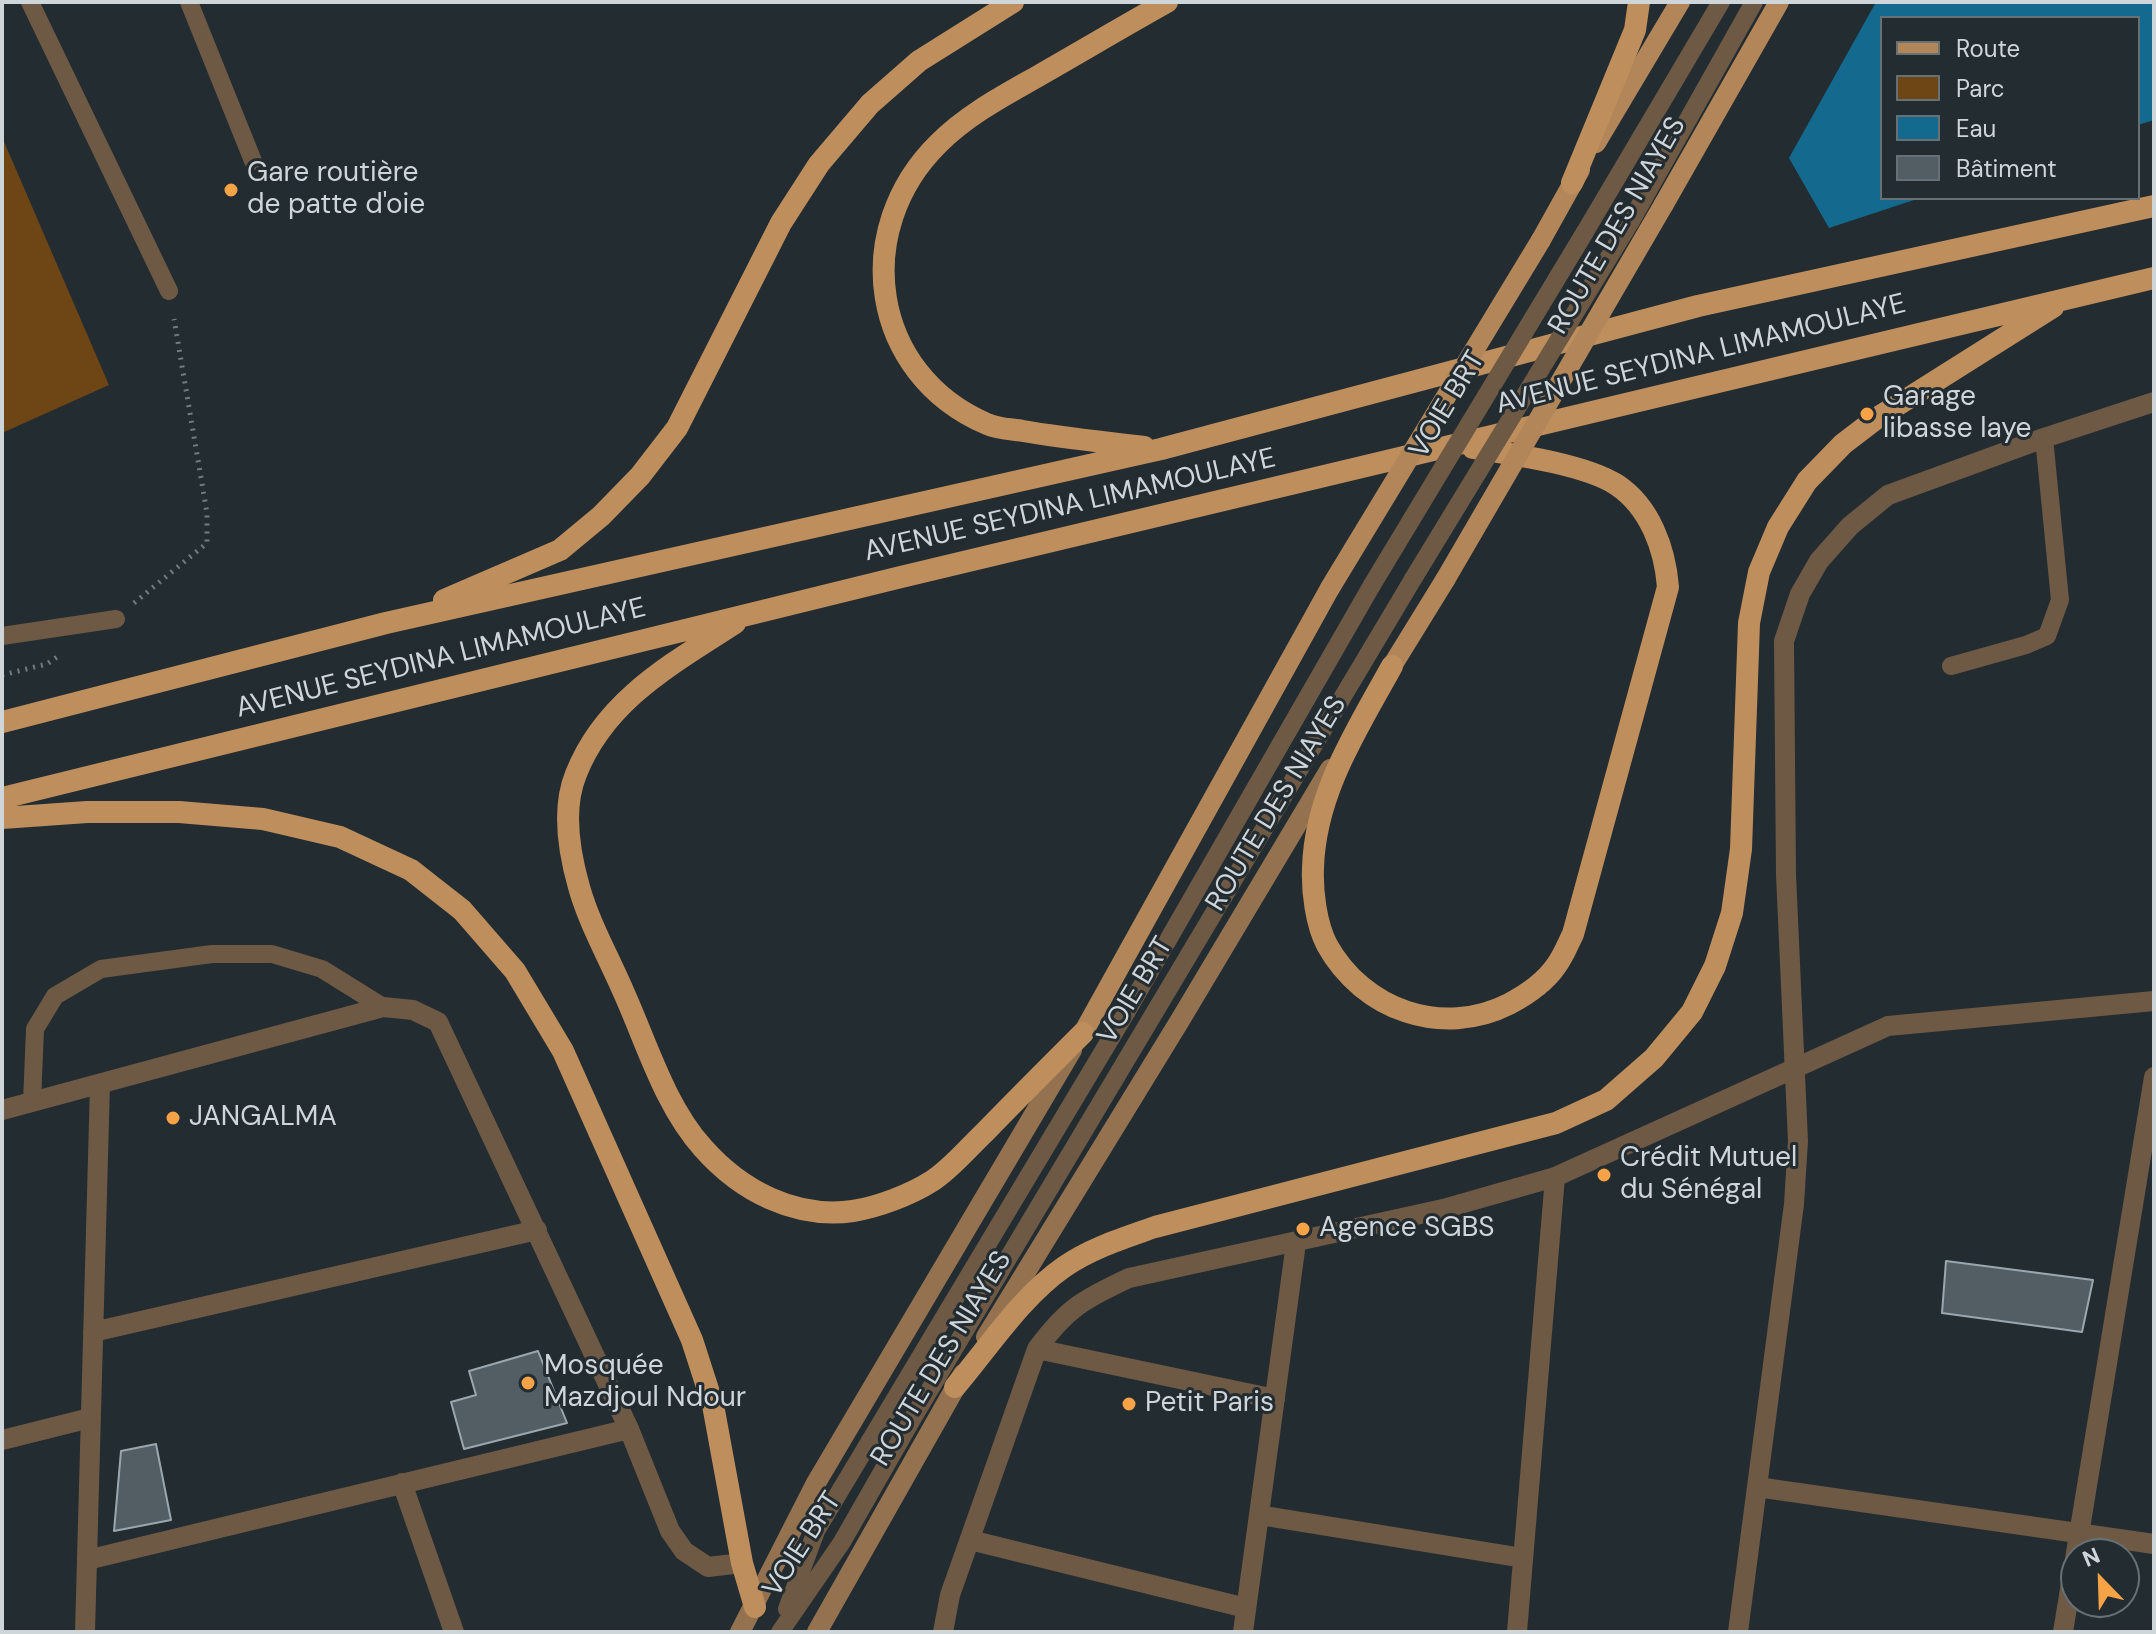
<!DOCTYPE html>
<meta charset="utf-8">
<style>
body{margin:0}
#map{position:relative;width:2156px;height:1634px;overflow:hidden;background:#222c31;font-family:"DM Sans",sans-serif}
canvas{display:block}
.frame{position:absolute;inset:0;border:4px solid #cfd6da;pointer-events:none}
.legend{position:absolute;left:1880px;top:16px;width:260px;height:184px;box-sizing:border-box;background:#222c31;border:2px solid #677075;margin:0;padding:10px 14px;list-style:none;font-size:24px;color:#cfd6da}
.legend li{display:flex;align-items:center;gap:16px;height:40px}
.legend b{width:40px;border:2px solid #677075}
.north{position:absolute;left:2060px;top:1538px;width:80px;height:80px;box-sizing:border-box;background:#222c31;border:2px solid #677075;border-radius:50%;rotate:337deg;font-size:22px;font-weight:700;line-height:32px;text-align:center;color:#cfd6da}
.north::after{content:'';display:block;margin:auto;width:28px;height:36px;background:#f5a346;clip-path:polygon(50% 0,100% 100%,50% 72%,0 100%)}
</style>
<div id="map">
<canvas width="2156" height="1634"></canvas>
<div class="frame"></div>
<ul class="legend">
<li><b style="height:10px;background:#b28659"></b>Route</li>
<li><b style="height:22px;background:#6e4515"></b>Parc</li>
<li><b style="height:22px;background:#146a8e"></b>Eau</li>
<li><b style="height:22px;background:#525e64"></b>Bâtiment</li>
</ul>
<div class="north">N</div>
</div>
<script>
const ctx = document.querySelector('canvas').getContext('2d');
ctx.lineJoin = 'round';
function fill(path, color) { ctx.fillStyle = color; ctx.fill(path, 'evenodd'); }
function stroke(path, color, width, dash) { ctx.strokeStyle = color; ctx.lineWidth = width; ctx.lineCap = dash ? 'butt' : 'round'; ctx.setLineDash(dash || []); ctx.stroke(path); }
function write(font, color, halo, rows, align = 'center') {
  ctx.font = font + ' "DM Sans",sans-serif'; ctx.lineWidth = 6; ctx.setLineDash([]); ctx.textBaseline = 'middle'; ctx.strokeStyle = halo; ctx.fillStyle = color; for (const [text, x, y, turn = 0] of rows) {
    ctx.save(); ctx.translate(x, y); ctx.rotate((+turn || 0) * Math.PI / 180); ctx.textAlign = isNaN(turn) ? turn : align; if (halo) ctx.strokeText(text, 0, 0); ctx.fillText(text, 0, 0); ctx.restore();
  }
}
const green = new Path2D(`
 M 2,137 L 109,385 L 2,433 Z`);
const water = new Path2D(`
 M 1876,2 L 2154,2 L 2154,120 L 2138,125 L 2138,18 L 1882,18 L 1882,198 L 1920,198 L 1829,228 L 1789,158 Z`);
const building = new Path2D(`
 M 1946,1261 L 2093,1280 L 2082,1332 L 1942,1313 Z
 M 538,1351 L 567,1423 L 464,1449 L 451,1402 L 476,1395 L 469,1371 Z
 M 156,1444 L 171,1520 L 114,1531 L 121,1451 Z`);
const path = new Path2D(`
 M 134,603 L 207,543 L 207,513 L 174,319
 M 2,675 L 47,664 L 57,657`);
const service = new Path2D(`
 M 30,2 L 169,291
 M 189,2 L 253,161
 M 1631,221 L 1754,2
 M 1585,232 L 1721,2
 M 2,636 L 116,619
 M 1951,666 L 2026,645 L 2047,636 L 2060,600 L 2044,438
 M 32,1102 L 35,1029 L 55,996 L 101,969 L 212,954 L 272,954 L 322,969 L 383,1007
 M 787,1609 L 816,1531 L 1126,1013 L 1372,585
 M 780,1632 L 842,1542 L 914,1416 L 1413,579`);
const minor = new Path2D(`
 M 93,1332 L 537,1230
 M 1037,1349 L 1275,1399
 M 2,1440 L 90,1418
 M 402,1483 L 454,1632
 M 1757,1487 L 2154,1544
 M 1259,1515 L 1523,1558
 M 970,1540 L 1246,1608
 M 87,1560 L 629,1429
 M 85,1632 L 100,1084
 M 943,1632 L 950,1595 L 1037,1349 C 1067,1308 1084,1299 1129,1278 L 1443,1209 L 1555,1177 L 1888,1026 L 2154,1001
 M 1243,1632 L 1296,1243
 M 1517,1632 L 1555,1177
 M 1738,1632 L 1794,1204 L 1798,1141 L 1786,875 L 1784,641 L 1800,594 L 1819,561 L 1850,526 L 1888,495 L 2044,438 L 2154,402
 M 2063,1632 L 2154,1077`);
const tertiary = new Path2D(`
 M 2,1110 L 383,1007 L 413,1010 L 438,1022 L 629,1429 L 670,1531 L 684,1551 L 708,1567 L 742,1563`);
const secondary = new Path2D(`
 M 986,1337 L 1179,1022 L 1330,769
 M 740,1632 L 816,1483 L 1072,1050
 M 817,1632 L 963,1374`);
const primary = new Path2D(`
 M 1596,143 L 1680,2
 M 1664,204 L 1779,2
 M 1541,240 L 1580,170
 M 1392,666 L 1445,580
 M 1083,1033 L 1330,588`);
const trunk = new Path2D(`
 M 1572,183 L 1635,30 L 1639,2
 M 1144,447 C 1104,442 1063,438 1023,431 C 1012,429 998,429 987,424 C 870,374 850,230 939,143 C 968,114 1005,95 1040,75 C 1082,51 1124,26 1167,2
 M 444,600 L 560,550 L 601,516 L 640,476 L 677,428 L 781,223 L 819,164 L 870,104 L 919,61 L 1013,2
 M 735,623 C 672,664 605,700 576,774 C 562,808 569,852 579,887 C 589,923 609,958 624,993 C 647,1044 665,1106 703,1148 C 741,1191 795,1219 853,1211 C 878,1207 910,1195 932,1181 C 951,1169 968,1148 985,1132 C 1017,1099 1050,1066 1083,1033
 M 1392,666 C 1357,730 1315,793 1313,868 C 1312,891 1316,924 1327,945 C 1363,1010 1442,1038 1509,1004 C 1526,995 1545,982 1556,966 C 1563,957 1568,944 1573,934 L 1668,587 C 1665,549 1650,507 1617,485 C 1585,464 1511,454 1473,448
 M 2,722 L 386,623 L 1161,449 L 1698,306 L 2154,206
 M 2,798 L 901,577 L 2154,278
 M 2,818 L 87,812 L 179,812 L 263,819 L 340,837 L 411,870 L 462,910 L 515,971 L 563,1051 L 692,1340 L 713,1405 L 742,1563 L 755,1607
 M 955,1387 C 989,1347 1021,1297 1064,1267 C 1091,1248 1124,1238 1155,1227 L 1556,1123 L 1606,1100 L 1654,1058 L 1692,1012 L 1715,966 L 1732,913 L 1741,849 L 1749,623 L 1759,572 L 1778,527 L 1807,481 L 1843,444 L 1877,418 L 2053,307`);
const serviceBridge = new Path2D(`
 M 1413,579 L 1631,221
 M 1372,585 L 1585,232`);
const primaryBridge = new Path2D(`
 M 1445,580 L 1664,204
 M 1330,588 L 1541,240`);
const markers = [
 [231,190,8,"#f5a346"],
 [1867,414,8,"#f5a346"],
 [173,1118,8,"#f5a346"],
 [1604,1175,8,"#f5a346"],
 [1303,1229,8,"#f5a346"],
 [528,1383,8,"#f5a346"],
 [1129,1404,8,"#f5a346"]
];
const poiNames = [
 ["Gare routière",247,174],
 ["de patte d'oie",247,206],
 ["Garage",1883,398],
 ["libasse laye",1883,430],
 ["JANGALMA",189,1118],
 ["Crédit Mutuel",1620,1159],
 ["du Sénégal",1620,1191],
 ["Agence SGBS",1319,1229],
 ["Mosquée",544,1367],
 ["Mazdjoul Ndour",544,1399],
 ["Petit Paris",1145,1404]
];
const streetNames = [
 ["ROUTE DES NIAYES",1618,226,-60],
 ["AVENUE SEYDINA LIMAMOULAYE",1701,355,-14],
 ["VOIE BRT",1448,405,-59],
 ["AVENUE SEYDINA LIMAMOULAYE",1070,506,-13],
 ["AVENUE SEYDINA LIMAMOULAYE",441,659,-14],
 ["ROUTE DES NIAYES",1277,804,-59],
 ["VOIE BRT",1136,991,-59],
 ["ROUTE DES NIAYES",942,1359,-59],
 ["VOIE BRT",803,1545,-57]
];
fill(green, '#6e4515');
fill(water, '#146a8e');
fill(building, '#525e64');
stroke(building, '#9ba7ae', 2);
stroke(path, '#737b80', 5, [2, 6]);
stroke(service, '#6e5944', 18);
stroke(minor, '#6e5944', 20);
stroke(tertiary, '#6e5944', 20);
stroke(secondary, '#947250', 20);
stroke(primary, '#b28659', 20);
stroke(trunk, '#bf8e5d', 22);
stroke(serviceBridge, '#6e5944', 18);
stroke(primaryBridge, '#b28659', 20);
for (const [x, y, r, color] of markers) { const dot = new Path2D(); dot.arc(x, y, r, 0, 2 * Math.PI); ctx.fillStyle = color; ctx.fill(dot); stroke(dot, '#222c31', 3); }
write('28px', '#cfd6da', '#222c31', poiNames, 'left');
write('28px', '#cfd6da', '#222c31', streetNames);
</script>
